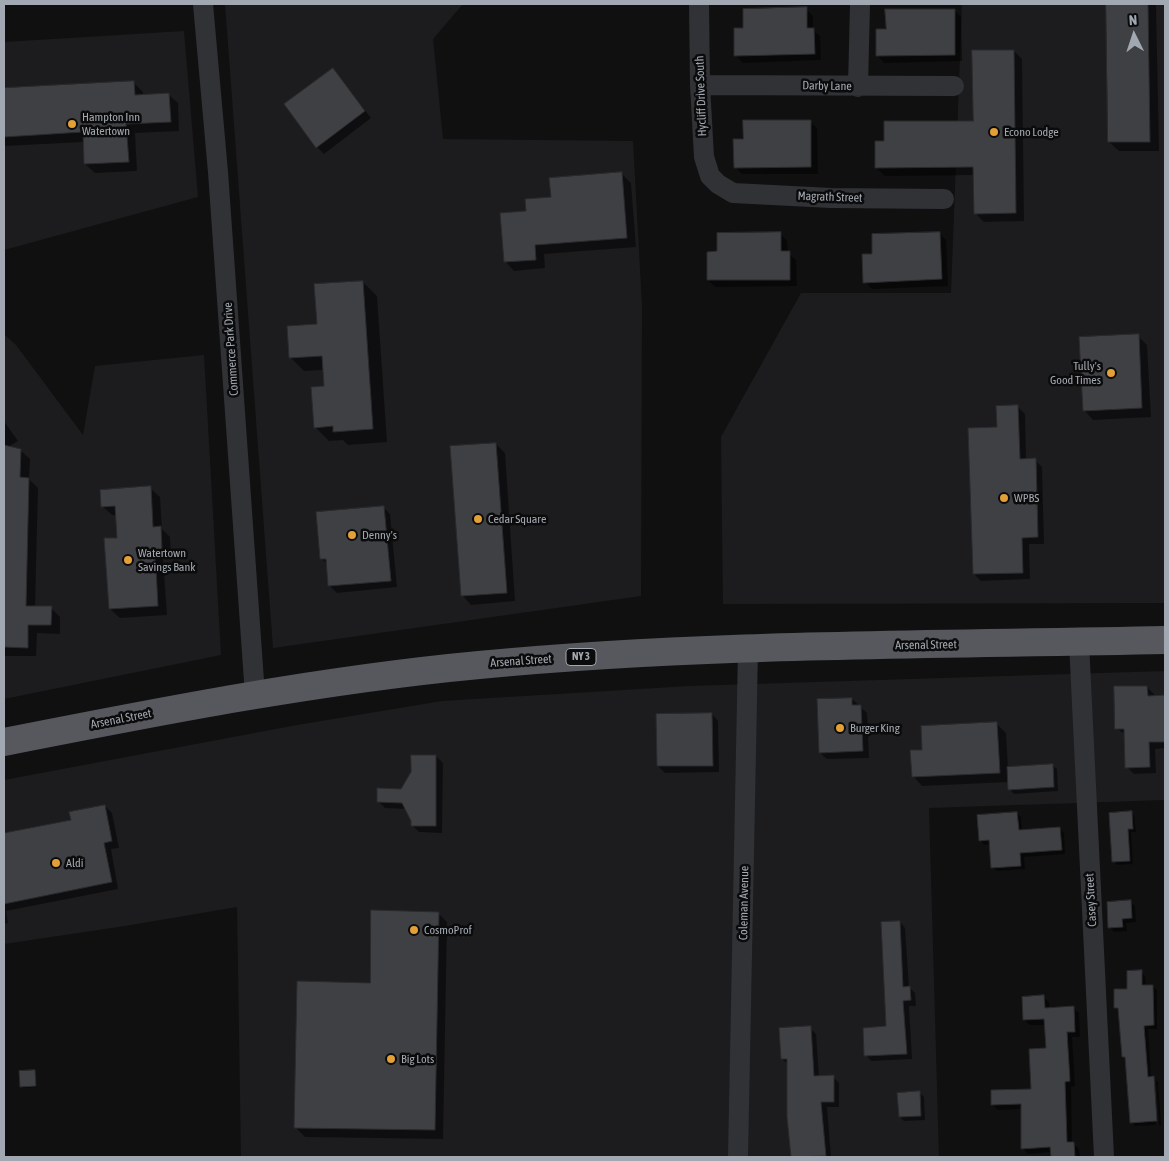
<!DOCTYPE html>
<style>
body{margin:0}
#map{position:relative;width:1169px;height:1161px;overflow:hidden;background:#101011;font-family:"Asap Condensed",sans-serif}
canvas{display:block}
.frame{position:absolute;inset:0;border:5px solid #a2a8b1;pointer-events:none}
.north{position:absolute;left:1109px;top:10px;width:50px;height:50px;-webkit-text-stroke:4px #0b0b0c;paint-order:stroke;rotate:356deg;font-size:14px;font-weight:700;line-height:20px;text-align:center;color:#a2a8b1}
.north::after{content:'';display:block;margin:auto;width:18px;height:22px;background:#a2a8b1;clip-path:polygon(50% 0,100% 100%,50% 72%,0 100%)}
</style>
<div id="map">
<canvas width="1169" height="1161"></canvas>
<div class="frame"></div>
<div class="north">N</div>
</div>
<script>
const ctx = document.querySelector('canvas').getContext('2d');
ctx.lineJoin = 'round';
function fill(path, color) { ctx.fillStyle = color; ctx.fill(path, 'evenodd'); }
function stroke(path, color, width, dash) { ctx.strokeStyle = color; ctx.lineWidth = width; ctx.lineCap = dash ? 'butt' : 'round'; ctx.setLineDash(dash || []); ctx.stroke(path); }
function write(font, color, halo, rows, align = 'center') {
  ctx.font = font + ' "Asap Condensed",sans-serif'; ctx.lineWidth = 5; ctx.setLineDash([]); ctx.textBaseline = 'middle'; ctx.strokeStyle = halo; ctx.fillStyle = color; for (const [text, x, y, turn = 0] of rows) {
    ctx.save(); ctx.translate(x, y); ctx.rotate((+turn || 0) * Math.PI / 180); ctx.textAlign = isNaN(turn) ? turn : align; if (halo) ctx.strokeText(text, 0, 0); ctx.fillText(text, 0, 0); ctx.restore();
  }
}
const built = new Path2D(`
 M 225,4 L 463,4 L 433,39 L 443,139 L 633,141 L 642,306 L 641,596 L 273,648 Z
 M 962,4 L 1165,4 L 1165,603 L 723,604 L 721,437 L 801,293 L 951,293 Z
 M 184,31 L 198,197 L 4,250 L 4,42 Z
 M 4,334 L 16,345 L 83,435 L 95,366 L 204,355 L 221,655 L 4,699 Z
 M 1165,671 L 1165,800 L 929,808 L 939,1157 L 241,1157 L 237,907 L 125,926 L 4,944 L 4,780 L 297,725 L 442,701 L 689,686 Z`);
const shadow = new Path2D(`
 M 1107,4 L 1156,4 L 1159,151 L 1119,151 L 1109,142 Z
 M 806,9 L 813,16 L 813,30 L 820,36 L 821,60 L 743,63 L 736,56 L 745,29 Z
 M 954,10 L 961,17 L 962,61 L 884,63 L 878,56 L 887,30 Z
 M 1014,51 L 1022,59 L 1024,221 L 984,222 L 975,213 L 975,175 L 885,176 L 876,168 L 974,122 Z
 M 333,69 L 371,118 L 324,154 L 317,147 Z
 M 134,83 L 143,92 L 143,95 L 168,94 L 178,103 L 179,131 L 135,133 L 137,171 L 95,173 L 85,164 L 84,142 L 4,146 L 4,90 Z
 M 810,122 L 817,128 L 818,174 L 742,174 L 735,167 Z
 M 622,174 L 631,183 L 636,247 L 544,254 L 545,268 L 514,271 L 505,261 L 552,198 Z
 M 939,233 L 946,240 L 948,286 L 872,289 L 865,282 Z
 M 781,234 L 787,241 L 788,253 L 796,260 L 797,286 L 715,287 L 708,280 L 719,253 Z
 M 363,282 L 377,296 L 387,442 L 348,445 L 343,440 L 329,441 L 315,427 L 325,387 L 324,370 L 304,371 L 290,357 L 318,325 Z
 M 1138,336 L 1147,345 L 1151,417 L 1093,420 L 1084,410 Z
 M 1018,407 L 1025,414 L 1026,460 L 1035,460 L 1042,467 L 1044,544 L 1029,544 L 1030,579 L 981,581 L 974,574 L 998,429 Z
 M 4,421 L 18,441 L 8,447 L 20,450 L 30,459 L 29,479 L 38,488 L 35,607 L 51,608 L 60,617 L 60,634 L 37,633 L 36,656 L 4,656 Z
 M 496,444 L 505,453 L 515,601 L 471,605 L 462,595 Z
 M 150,488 L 160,497 L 162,529 L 170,537 L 171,559 L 163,559 L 167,615 L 120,618 L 110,609 L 119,539 L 117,515 L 112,515 L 102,506 Z
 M 383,507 L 390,514 L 397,587 L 337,593 L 330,586 L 328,565 L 322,559 Z
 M 1147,687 L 1154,694 L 1154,697 L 1165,696 L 1165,748 L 1155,749 L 1156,773 L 1134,774 L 1127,767 L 1126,735 L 1116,728 Z
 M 852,699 L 867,713 L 869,758 L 827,759 L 820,753 Z
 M 712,714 L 718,721 L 719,772 L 665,773 L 658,766 Z
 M 997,724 L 1006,733 L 1008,768 L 1052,765 L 1057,769 L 1058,791 L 1014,794 L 1010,790 L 1009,782 L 922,786 L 913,776 L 923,751 Z
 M 436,756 L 443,763 L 442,833 L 419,832 L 412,825 L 412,820 L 406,809 L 385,808 L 378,801 L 402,790 Z
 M 105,806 L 112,813 L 119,848 L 111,849 L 118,889 L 6,911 L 8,923 L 4,924 L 4,835 L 72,821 Z
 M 1131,812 L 1134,816 L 1136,832 L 1131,832 L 1133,864 L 1117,865 L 1114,861 Z
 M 1017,813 L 1021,817 L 1022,831 L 1059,828 L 1064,833 L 1065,854 L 1024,857 L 1025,869 L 997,871 L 992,867 L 991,844 L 985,845 L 980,840 Z
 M 1130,902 L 1135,906 L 1136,922 L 1126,923 L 1127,931 L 1114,932 L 1110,928 Z
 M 438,913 L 447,922 L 443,1139 L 305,1137 L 295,1127 Z
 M 900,922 L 905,928 L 909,987 L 915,993 L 916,1006 L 909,1006 L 912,1059 L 871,1061 L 866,1055 L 887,1027 Z
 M 1141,972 L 1145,976 L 1146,986 L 1152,986 L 1157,990 L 1157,1029 L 1148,1029 L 1151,1078 L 1153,1078 L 1158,1082 L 1161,1125 L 1159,1125 L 1156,1080 L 1153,1080 L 1156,1125 L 1135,1126 L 1131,1122 L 1127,1061 L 1123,1056 L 1120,1011 L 1116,1007 Z
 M 1043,997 L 1049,1002 L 1050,1009 L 1073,1008 L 1079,1013 L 1080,1037 L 1072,1037 L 1075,1086 L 1071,1087 L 1072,1143 L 1079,1149 L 1080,1157 L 1052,1157 L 1052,1152 L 1028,1154 L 1022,1148 L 1022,1109 L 998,1110 L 992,1104 L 1032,1090 L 1048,1049 L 1046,1025 L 1030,1025 L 1024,1020 Z
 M 810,1028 L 816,1034 L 819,1077 L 833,1077 L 839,1083 L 839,1107 L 827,1107 L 831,1157 L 792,1157 L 789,1117 L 788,1064 L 782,1059 Z
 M 34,1071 L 37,1087 L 23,1088 L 21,1086 Z
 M 919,1092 L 924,1097 L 925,1120 L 904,1121 L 900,1117 Z`);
const building = new Path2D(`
 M 1106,4 L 1148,4 L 1150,142 L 1108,142 Z
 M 807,7 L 807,28 L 814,28 L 815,54 L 734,56 L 734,28 L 743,28 L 743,9 Z
 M 885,9 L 955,9 L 955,55 L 876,56 L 876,29 L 886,29 Z
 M 972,50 L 1014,50 L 1016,213 L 974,214 L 973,167 L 875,168 L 875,141 L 884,141 L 884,121 L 973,121 Z
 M 333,68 L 365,111 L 316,148 L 284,104 Z
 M 134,81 L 135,95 L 169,93 L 171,122 L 126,124 L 129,162 L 84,164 L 83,132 L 4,137 L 4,88 Z
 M 743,120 L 811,120 L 811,167 L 734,168 L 733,139 L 743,139 Z
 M 622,172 L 627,238 L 535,245 L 536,260 L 504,262 L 500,213 L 526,211 L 525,199 L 551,197 L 549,178 Z
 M 781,232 L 781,251 L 790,251 L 790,280 L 707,280 L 707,252 L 717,251 L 717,233 Z
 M 940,232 L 942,279 L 863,283 L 862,254 L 872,254 L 872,234 Z
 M 363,281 L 373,429 L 333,432 L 333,426 L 314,428 L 311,387 L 324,386 L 322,356 L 289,358 L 287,326 L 317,324 L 314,284 Z
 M 1139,334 L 1142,408 L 1083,411 L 1079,337 Z
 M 1018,405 L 1020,459 L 1036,458 L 1038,537 L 1022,538 L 1023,573 L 973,574 L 968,428 L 997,427 L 996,406 Z
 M 496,443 L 507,593 L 461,596 L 450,446 Z
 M 4,445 L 21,449 L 20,477 L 29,478 L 26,606 L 52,606 L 51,625 L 28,625 L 28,648 L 4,647 Z
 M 151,486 L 153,527 L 161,526 L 162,550 L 155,550 L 158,606 L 109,609 L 104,538 L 117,538 L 115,506 L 101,507 L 100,490 Z
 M 384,506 L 391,581 L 328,586 L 326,559 L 320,559 L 316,512 Z
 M 1114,686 L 1147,686 L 1148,696 L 1165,695 L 1165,742 L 1149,742 L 1150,767 L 1125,768 L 1124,729 L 1115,729 Z
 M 852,698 L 852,705 L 861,705 L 863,751 L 819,753 L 817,699 Z
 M 712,713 L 713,766 L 657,766 L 656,714 Z
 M 997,722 L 1000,773 L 912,777 L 910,750 L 922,750 L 921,726 Z
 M 411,755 L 436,755 L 436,826 L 411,826 L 411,821 L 402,803 L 377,802 L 377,788 L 401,789 L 411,772 Z
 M 1053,764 L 1054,787 L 1008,790 L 1007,767 Z
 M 105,805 L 112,841 L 104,843 L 112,882 L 4,904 L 4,833 L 71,820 L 69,812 Z
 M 1132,811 L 1133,829 L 1128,829 L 1130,861 L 1112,862 L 1109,813 Z
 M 1017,812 L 1019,830 L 1060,827 L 1062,850 L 1020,853 L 1021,866 L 991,868 L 989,840 L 979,841 L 977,815 Z
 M 1131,900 L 1132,918 L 1122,919 L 1123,927 L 1108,928 L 1107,902 Z
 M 371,910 L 439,912 L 435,1130 L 294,1128 L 297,981 L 370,983 Z
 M 900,921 L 903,987 L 910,986 L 911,1000 L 903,1001 L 907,1054 L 864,1056 L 863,1028 L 886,1026 L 881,922 Z
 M 1142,970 L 1142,985 L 1153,985 L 1154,1025 L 1144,1026 L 1148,1077 L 1154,1076 L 1157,1121 L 1130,1123 L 1125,1057 L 1122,1057 L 1118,1008 L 1114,1008 L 1114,989 L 1127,989 L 1127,971 Z
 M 1044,995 L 1045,1008 L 1074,1006 L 1075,1032 L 1067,1032 L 1070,1081 L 1065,1082 L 1067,1142 L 1074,1142 L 1075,1157 L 1051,1157 L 1050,1147 L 1021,1149 L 1021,1104 L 991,1105 L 991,1090 L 1031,1089 L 1029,1049 L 1046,1048 L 1044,1019 L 1023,1020 L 1022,997 Z
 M 811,1026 L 814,1076 L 834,1075 L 834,1102 L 821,1102 L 826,1156 L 791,1157 L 787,1117 L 787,1059 L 781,1059 L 779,1028 Z
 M 35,1070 L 36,1086 L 20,1087 L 19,1071 Z
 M 920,1091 L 921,1116 L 899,1117 L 897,1093 Z`);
const minor = new Path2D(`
 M 203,4 L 218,172 L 255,695
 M 699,4 L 700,85 L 704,157 L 710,176 L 718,184 L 733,193 L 831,198 L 944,199
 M 700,85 L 954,86
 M 858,87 L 860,4
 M 1079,642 L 1104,1157
 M 738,1157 L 748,649`);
const trunk = new Path2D(`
 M 4,742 C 161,711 319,680 479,665 C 706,643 937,645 1165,640`);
const markers = [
 [72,124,5,"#e3a037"],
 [994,132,5,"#e3a037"],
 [1111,373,5,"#e3a037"],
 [1004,498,5,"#e3a037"],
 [478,519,5,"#e3a037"],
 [352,535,5,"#e3a037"],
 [128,560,5,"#e3a037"],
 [840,728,5,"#e3a037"],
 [56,863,5,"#e3a037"],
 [414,930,5,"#e3a037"],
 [391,1059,5,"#e3a037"]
];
const shields = [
 [581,657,30]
];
const shieldNames = [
 ["NY 3",581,657]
];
const streetNames = [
 ["Darby Lane",827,86,1],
 ["Hycliff Drive South",701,96,-92],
 ["Magrath Street",830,197,2],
 ["Commerce Park Drive",231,349,-94],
 ["Arsenal Street",926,645,-1],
 ["Arsenal Street",521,661,-4],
 ["Arsenal Street",121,719,-11],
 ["Casey Street",1091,900,-93],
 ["Coleman Avenue",744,903,-89]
];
const poiNames = [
 ["Hampton Inn",82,117],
 ["Watertown",82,131],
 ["Econo Lodge",1004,132],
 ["Tully's",1101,366,"right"],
 ["Good Times",1101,380,"right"],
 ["WPBS",1014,498],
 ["Cedar Square",488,519],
 ["Denny's",362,535],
 ["Watertown",138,553],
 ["Savings Bank",138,567],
 ["Burger King",850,728],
 ["Aldi",66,863],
 ["CosmoProf",424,930],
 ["Big Lots",401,1059]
];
fill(built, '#1c1c1e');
fill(shadow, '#0007');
fill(building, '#3f4044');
stroke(building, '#2a2a2d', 1);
stroke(minor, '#313236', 20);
stroke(trunk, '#56585e', 28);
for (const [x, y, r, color] of markers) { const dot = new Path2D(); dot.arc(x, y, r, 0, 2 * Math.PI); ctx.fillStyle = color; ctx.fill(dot); stroke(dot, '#0b0b0c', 2); }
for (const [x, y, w] of shields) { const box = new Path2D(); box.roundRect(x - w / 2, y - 8.5, w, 17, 4); ctx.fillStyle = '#0b0b0c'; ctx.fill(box); stroke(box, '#a2a8b1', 1); }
write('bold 11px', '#a2a8b1', null, shieldNames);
write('12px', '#a2a8b1', '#0b0b0c', streetNames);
write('12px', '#a2a8b1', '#0b0b0c', poiNames, 'left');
</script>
